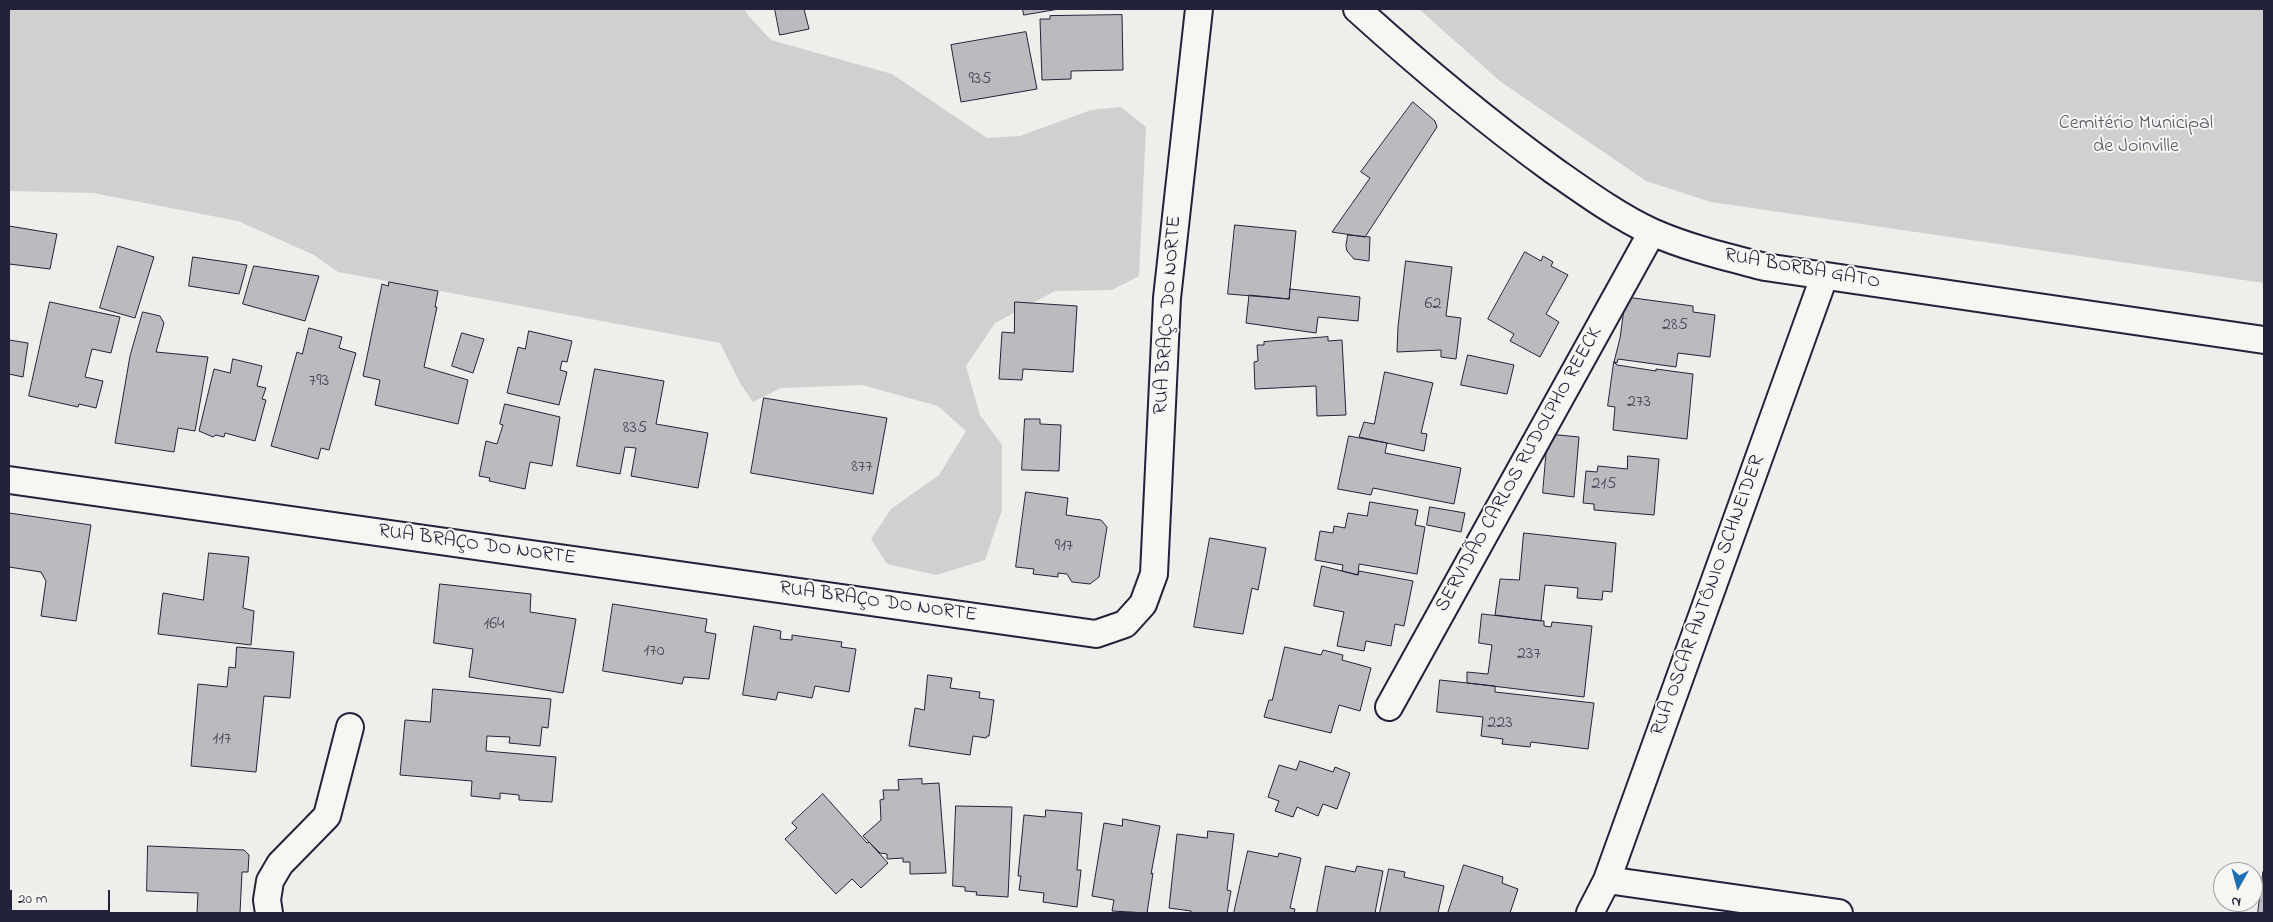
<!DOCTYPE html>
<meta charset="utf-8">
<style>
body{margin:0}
#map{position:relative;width:2273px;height:922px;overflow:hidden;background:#eeeeeb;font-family:"Indie Flower",sans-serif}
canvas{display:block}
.frame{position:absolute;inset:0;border:10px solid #22223b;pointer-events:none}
.north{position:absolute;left:2213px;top:862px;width:50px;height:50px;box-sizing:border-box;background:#f6f6f2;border:1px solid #a1a1a9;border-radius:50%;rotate:187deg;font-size:14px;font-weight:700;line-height:20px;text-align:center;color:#22223b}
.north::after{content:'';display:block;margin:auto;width:18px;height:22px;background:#1f6fb2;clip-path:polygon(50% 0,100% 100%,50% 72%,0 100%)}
.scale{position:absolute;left:10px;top:890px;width:100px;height:22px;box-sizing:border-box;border:2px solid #22223b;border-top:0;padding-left:6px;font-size:15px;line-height:18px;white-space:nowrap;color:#22223b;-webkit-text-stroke:4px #f6f6f2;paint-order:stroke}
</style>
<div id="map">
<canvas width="2273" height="922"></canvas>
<div class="frame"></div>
<div class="north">N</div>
<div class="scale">20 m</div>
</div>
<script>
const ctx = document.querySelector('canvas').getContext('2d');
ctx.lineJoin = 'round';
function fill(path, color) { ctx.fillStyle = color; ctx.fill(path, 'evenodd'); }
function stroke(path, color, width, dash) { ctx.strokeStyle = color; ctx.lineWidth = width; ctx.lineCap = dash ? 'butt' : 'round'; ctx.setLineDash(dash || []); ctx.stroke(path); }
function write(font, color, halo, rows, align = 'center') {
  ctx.font = font + ' "Indie Flower",sans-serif'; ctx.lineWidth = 4; ctx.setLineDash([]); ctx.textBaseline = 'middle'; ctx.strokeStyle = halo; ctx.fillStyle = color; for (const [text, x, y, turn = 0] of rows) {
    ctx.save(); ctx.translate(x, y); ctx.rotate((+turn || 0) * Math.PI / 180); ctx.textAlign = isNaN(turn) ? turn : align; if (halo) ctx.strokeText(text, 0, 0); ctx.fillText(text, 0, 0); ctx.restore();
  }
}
const green = new Path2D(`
 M 9,9 L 745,9 L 746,13 L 771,40 L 892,74 L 987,138 L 1020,136 L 1091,110 L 1121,107 L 1146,127 L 1139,276 L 1112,290 L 1055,291 L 995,323 L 966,366 L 980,415 L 1002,445 L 1002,510 L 985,560 L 936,575 L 887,564 L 871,539 L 891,509 L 939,475 L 966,431 L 938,406 L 862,385 L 781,388 L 753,402 L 740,383 L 720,343 L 338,272 L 314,255 L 238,221 L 93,193 L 9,191 Z
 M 1419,9 L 2264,9 L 2264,283 L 1711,202 L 1646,181 L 1501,82 Z`);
const building = new Path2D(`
 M 775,9 L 804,9 L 809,29 L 780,35 Z
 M 1023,9 L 1059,9 L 1024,15 Z
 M 1122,15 L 1123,70 L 1071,71 L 1071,79 L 1042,80 L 1040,19 L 1050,19 L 1050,16 Z
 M 1026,32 L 1037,89 L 961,102 L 951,45 Z
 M 1413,102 L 1435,121 L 1437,127 L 1365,237 L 1332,232 L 1370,178 L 1361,172 Z
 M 1235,225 L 1296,231 L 1289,299 L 1228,294 Z
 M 9,226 L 57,234 L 50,269 L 9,264 Z
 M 1348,235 L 1370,237 L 1369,261 L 1354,259 L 1347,251 L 1346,246 Z
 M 118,246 L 154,257 L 135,318 L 100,308 Z
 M 1525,252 L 1541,261 L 1543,256 L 1553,262 L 1551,266 L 1568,275 L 1546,314 L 1559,322 L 1540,357 L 1510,341 L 1514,334 L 1488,319 Z
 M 193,257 L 247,265 L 239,294 L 189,286 Z
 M 1406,261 L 1452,267 L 1446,316 L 1461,318 L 1456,359 L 1441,357 L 1441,350 L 1397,352 L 1398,327 Z
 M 254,266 L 319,276 L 305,321 L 243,304 Z
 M 389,282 L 438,291 L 435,307 L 437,307 L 424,367 L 468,380 L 458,424 L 375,405 L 380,380 L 363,376 L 382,284 L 388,286 Z
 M 1290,289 L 1360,297 L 1358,321 L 1318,317 L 1316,333 L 1246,323 L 1249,295 L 1289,299 Z
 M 1626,297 L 1693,306 L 1693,312 L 1715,315 L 1710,357 L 1678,353 L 1676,367 L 1618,359 L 1617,363 L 1614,362 L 1620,338 Z
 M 50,302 L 120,317 L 111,353 L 92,349 L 85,377 L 103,381 L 96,408 L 79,404 L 78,407 L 29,396 Z
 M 1015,302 L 1077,306 L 1073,372 L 1023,369 L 1022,380 L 999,379 L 1002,332 L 1014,333 Z
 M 143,312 L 160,316 L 164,323 L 156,352 L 208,357 L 195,431 L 178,428 L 174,452 L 115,443 L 130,356 Z
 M 309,328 L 342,337 L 339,348 L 356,353 L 329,450 L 321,448 L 318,459 L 271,446 L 297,352 L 302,354 Z
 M 529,331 L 572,341 L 567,362 L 562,361 L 560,370 L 567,372 L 559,405 L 507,393 L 518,347 L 525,349 Z
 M 462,333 L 484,339 L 473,373 L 452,366 Z
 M 1328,337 L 1328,341 L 1342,340 L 1346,415 L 1317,416 L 1316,386 L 1255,389 L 1254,362 L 1258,361 L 1257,345 L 1264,345 L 1264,342 Z
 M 9,340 L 28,343 L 23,377 L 9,374 Z
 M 1468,355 L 1514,365 L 1507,394 L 1461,385 Z
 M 233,359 L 262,366 L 257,386 L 266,388 L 262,399 L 266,400 L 255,441 L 225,433 L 224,437 L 216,435 L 213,437 L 199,431 L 214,369 L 230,373 Z
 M 1614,362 L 1617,365 L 1656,371 L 1656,369 L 1693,374 L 1687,439 L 1613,430 L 1615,407 L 1608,406 Z
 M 595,369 L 664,381 L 656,424 L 708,433 L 698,488 L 631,476 L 636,448 L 625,447 L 620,474 L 577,466 Z
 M 1385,372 L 1433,383 L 1421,433 L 1427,434 L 1424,451 L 1359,437 L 1364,422 L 1374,424 Z
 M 764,398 L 887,418 L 873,494 L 751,473 Z
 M 505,404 L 560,417 L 552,466 L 530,462 L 525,489 L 489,481 L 490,478 L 479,476 L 486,441 L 497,444 L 503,425 L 500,424 Z
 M 1025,419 L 1040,419 L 1040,424 L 1061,425 L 1059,471 L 1022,470 Z
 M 1548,434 L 1579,437 L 1574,497 L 1543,493 Z
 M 1349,436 L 1387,443 L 1385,453 L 1461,468 L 1454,504 L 1373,488 L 1371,495 L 1338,489 Z
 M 1628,456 L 1659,459 L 1654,515 L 1594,510 L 1594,504 L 1583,503 L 1586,471 L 1597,472 L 1598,466 L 1627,469 Z
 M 1026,492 L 1068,498 L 1066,515 L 1101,520 L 1107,527 L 1099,577 L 1090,584 L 1072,582 L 1067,574 L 1058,573 L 1058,577 L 1033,574 L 1034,569 L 1016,567 Z
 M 1370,502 L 1418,510 L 1415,525 L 1425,527 L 1417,574 L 1359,564 L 1358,575 L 1342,571 L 1343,565 L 1315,560 L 1320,531 L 1333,533 L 1334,526 L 1345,528 L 1348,513 L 1367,516 Z
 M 1430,507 L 1465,513 L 1461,532 L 1427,525 Z
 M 9,513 L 91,525 L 76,621 L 41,616 L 46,581 L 41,572 L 9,567 Z
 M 1524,533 L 1616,543 L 1612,592 L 1603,591 L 1602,600 L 1577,598 L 1578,588 L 1545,585 L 1541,621 L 1495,615 L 1500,579 L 1519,580 Z
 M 1210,538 L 1266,548 L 1258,590 L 1252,588 L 1243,634 L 1194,627 Z
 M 209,553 L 249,557 L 243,608 L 254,611 L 251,645 L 158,634 L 163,593 L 203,600 Z
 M 1322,566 L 1358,575 L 1359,571 L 1413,581 L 1404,626 L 1395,624 L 1391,646 L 1366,641 L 1364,651 L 1337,646 L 1344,612 L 1314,606 Z
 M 440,584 L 531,594 L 530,612 L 576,619 L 563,693 L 469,677 L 473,649 L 434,643 Z
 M 613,604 L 707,619 L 705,632 L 716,634 L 709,679 L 684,677 L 682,684 L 603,671 Z
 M 1482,614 L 1544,621 L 1544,626 L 1551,627 L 1552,622 L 1592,626 L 1584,697 L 1467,683 L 1467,672 L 1488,674 L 1492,645 L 1479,643 Z
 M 754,626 L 781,631 L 780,639 L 792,640 L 792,635 L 842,642 L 841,647 L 856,649 L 849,692 L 815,686 L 812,698 L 778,692 L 776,700 L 743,695 Z
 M 237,647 L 294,652 L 290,698 L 264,696 L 256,772 L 191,766 L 198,684 L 227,687 L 229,667 L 235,668 Z
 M 1285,647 L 1321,655 L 1323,650 L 1343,655 L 1342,660 L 1371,668 L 1360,711 L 1339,705 L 1331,733 L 1264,717 L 1269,700 L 1272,700 Z
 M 928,675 L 952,678 L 950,688 L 980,692 L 979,698 L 994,700 L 989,736 L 987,736 L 986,738 L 973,736 L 970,755 L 909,746 L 915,708 L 924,710 Z
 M 1440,680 L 1495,686 L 1495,692 L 1594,703 L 1588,749 L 1531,742 L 1530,747 L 1502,744 L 1503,739 L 1481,736 L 1483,717 L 1437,712 Z
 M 433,689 L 551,699 L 548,728 L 542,727 L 540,746 L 509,743 L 510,737 L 487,736 L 486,751 L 556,757 L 552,802 L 519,800 L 519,795 L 500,793 L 500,799 L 471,796 L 472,781 L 400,775 L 405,720 L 430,722 Z
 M 1300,761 L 1333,772 L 1335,767 L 1350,773 L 1337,809 L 1323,804 L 1318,816 L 1297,807 L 1293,817 L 1275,811 L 1279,801 L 1268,797 L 1279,765 L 1296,770 Z
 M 922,779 L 922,784 L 939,783 L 946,873 L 910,874 L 910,862 L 903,862 L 903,858 L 887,859 L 887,854 L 880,853 L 863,836 L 881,820 L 880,800 L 884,799 L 883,790 L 899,790 L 898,780 Z
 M 823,794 L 867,843 L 869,842 L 888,863 L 861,888 L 852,879 L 836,894 L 785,839 L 797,828 L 792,823 Z
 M 956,806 L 1012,807 L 1008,897 L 976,895 L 977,892 L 965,891 L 965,887 L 953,886 Z
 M 1046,810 L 1082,813 L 1077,870 L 1081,870 L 1077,907 L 1043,902 L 1044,893 L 1019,890 L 1021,876 L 1018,876 L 1024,815 L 1045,817 Z
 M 1123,819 L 1160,826 L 1151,874 L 1153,873 L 1147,913 L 1112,911 L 1114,900 L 1092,896 L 1104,823 L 1122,826 Z
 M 1208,831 L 1234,834 L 1227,890 L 1231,891 L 1227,913 L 1191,913 L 1191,911 L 1169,908 L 1177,834 L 1207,838 Z
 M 148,846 L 244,850 L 249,855 L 248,872 L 242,872 L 240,913 L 197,913 L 198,893 L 147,891 Z
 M 1248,851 L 1278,857 L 1279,853 L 1301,858 L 1290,908 L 1295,909 L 1294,913 L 1234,913 Z
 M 1464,865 L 1503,877 L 1502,883 L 1518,889 L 1510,913 L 1448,913 Z
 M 1326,866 L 1355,872 L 1357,866 L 1383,871 L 1375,913 L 1317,913 Z
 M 1389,869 L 1405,872 L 1404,877 L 1444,886 L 1438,913 L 1380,913 Z
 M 2263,872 L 2264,913 L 2258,913 Z`);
const minor = new Path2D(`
 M 1357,9 C 1420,66 1484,120 1553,170 C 1583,191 1619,217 1652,232 C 1688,248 1727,257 1765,267 L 2264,340
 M 9,480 L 1096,634 L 1125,624 L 1143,604 L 1154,574 L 1167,298 L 1199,9
 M 1389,707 L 1652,232
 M 1607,880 L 1839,913
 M 269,913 L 267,900 L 270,881 L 280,864 L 327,816 L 350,727
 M 1590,913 L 1607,880 L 1824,277`);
const numberNames = [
 ["935",980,80],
 ["62",1433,305],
 ["285",1675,326],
 ["793",319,382],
 ["273",1639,403],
 ["835",635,429],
 ["877",862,468],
 ["215",1604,485],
 ["917",1064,547],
 ["164",494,625],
 ["170",654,652],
 ["237",1529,655],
 ["223",1500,724],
 ["117",222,740]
];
const parkNames = [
 ["Cemitério Municipal",2136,125],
 ["de Joinville",2136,148]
];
const streetNames = [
 ["RUA BORBA GATO",1802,270,10],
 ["RUA BRAÇO DO NORTE",1169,315,-86],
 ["SERVIDÃO CARLOS RUDOLPHO REECK",1520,470,-61],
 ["RUA BRAÇO DO NORTE",477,546,8],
 ["RUA OSCAR ANTÔNIO SCHNEIDER",1709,596,-70],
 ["RUA BRAÇO DO NORTE",878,603,8]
];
fill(green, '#d0d0d1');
fill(building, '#bbbbbf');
stroke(building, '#22223b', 1);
stroke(minor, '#22223b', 30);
stroke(minor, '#f6f6f2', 26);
write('18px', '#48485c', null, numberNames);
write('20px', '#565668', '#f6f6f2', parkNames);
write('20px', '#22223b', '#f6f6f2', streetNames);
</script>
